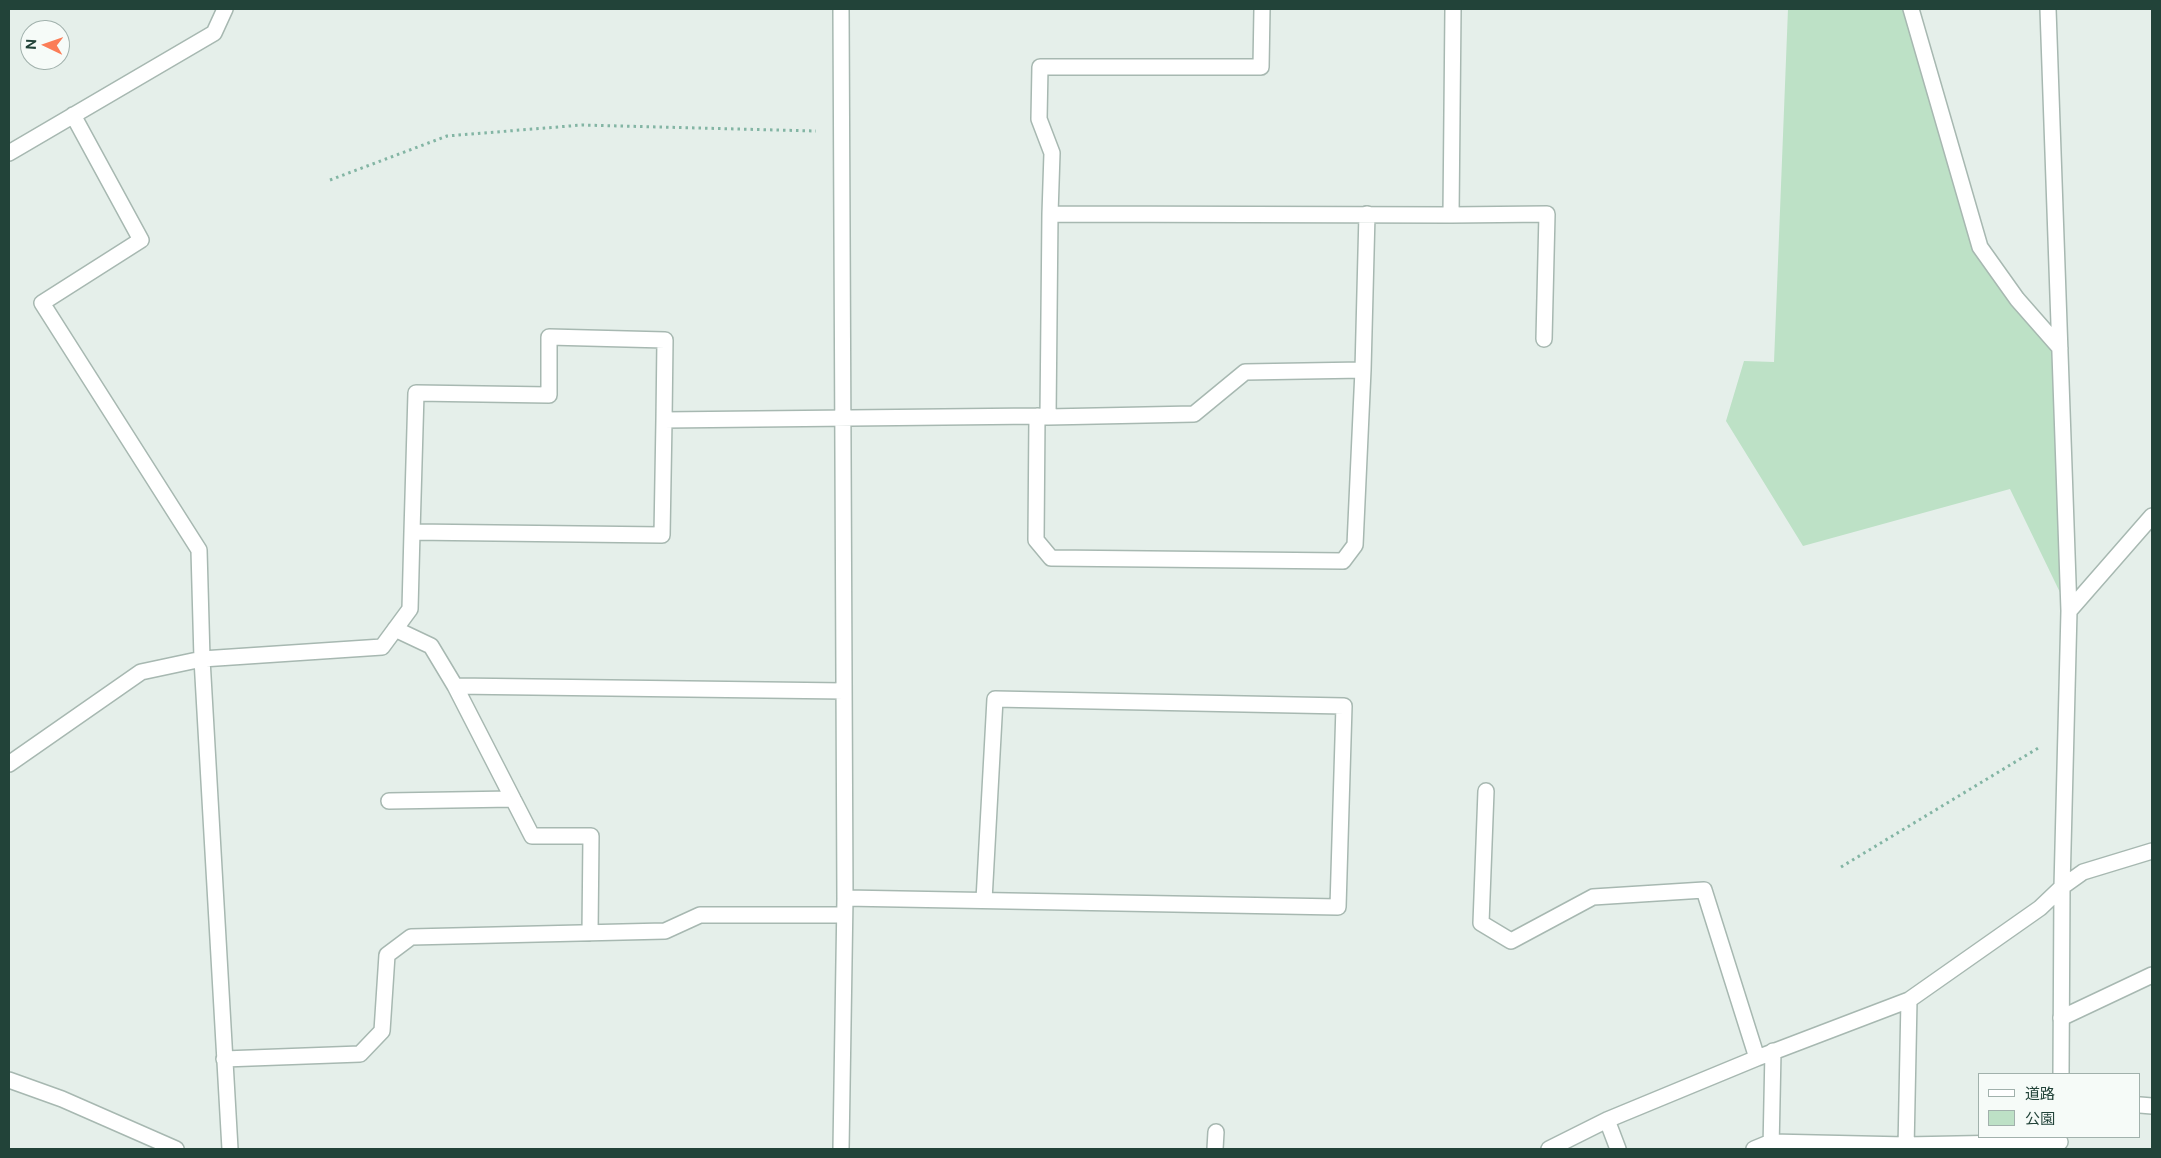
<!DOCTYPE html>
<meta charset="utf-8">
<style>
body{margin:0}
#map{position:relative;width:2161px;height:1158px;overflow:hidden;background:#e5efea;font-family:"Public Sans","Noto Sans JP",sans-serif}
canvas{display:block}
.frame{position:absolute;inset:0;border:10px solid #224339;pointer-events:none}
.legend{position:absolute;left:1978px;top:1073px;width:162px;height:65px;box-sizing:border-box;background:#f6fbf8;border:1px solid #a1b1ac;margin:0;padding:6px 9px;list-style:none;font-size:15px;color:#224339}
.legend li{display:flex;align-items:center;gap:10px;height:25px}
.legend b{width:25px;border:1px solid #a1b1ac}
.north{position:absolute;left:20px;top:20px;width:50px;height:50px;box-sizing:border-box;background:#f6fbf8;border:1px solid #a1b1ac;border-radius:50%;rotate:273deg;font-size:14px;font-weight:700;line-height:20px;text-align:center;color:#224339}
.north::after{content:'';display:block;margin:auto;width:18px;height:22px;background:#fb7d57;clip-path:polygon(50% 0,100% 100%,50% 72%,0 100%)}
</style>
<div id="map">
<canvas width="2161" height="1158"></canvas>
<div class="frame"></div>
<ul class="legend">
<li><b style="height:6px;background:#fff"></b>道路</li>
<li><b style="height:14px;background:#bde1c6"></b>公園</li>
</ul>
<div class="north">N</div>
</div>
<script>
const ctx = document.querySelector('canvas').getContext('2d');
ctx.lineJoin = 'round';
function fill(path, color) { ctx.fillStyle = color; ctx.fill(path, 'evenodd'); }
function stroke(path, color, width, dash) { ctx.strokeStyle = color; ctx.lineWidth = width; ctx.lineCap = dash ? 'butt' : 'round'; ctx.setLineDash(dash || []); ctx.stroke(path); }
const green = new Path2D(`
 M 1788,9 L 1911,9 L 1980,247 L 2060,348 L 2069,611 L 2010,489 L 1803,546 L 1726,421 L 1744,361 L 1774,362 Z`);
const path = new Path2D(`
 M 330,180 L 447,136 L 582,125 L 816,131
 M 1841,867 L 2040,747`);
const service = new Path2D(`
 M 2061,1018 L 2152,975`);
const minor = new Path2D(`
 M 1262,9 L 1261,67 L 1040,67 L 1039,119 L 1052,153 L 1050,214 L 1451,215
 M 1453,9 L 1451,215 L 1547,214 L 1544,339
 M 1911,9 L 1980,247 L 2017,299 L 2060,348
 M 2048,9 L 2069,611 L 2062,887 L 2061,1074
 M 73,115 L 141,240 L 42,303 L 199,550 L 202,659 L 382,647 L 410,609 L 412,532 L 662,535 L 664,420 L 1037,416
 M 9,153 L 214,33 L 225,9
 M 1050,214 L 1048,417 L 1194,414 L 1245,372 L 1363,370 L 1367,214
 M 1046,417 L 1037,416 L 1036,540 L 1051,558 L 1343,561 L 1355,545 L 1363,370
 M 412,532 L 416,393 L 549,395 L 549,337 L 665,340 L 664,420
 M 2069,611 L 2152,516
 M 395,629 L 431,646 L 455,686
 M 9,764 L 141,672 L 202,659 L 230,1149
 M 1486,791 L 1481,923 L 1511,941 L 1593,897 L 1704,890 L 1757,1058
 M 389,801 L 513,799
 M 845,898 L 1338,907 L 1344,706 L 995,699 L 984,900
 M 590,933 L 591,836 L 532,836 L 455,686 L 844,691
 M 224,1059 L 360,1054 L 382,1031 L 387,955 L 411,937 L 665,931 L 700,915 L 844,915
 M 9,1080 L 62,1099 L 176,1149
 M 2140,1105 L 2152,1106
 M 1607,1120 L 1618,1149
 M 841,1149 L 845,898 L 841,9
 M 1215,1149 L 1216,1132
 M 1549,1149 L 1607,1120 L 1757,1058 L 1909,1000 L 2040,908 L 2062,887 L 2083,872 L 2152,851
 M 1754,1149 L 1771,1142 L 1906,1145 L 2060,1142
 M 1771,1149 L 1773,1051
 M 1906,1149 L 1909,1000`);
fill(green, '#bde1c6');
stroke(service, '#a7b8b1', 18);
stroke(minor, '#a7b8b1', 18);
stroke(path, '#83b5a4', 3, [2.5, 4]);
stroke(service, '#fff', 15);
stroke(minor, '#fff', 15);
</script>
